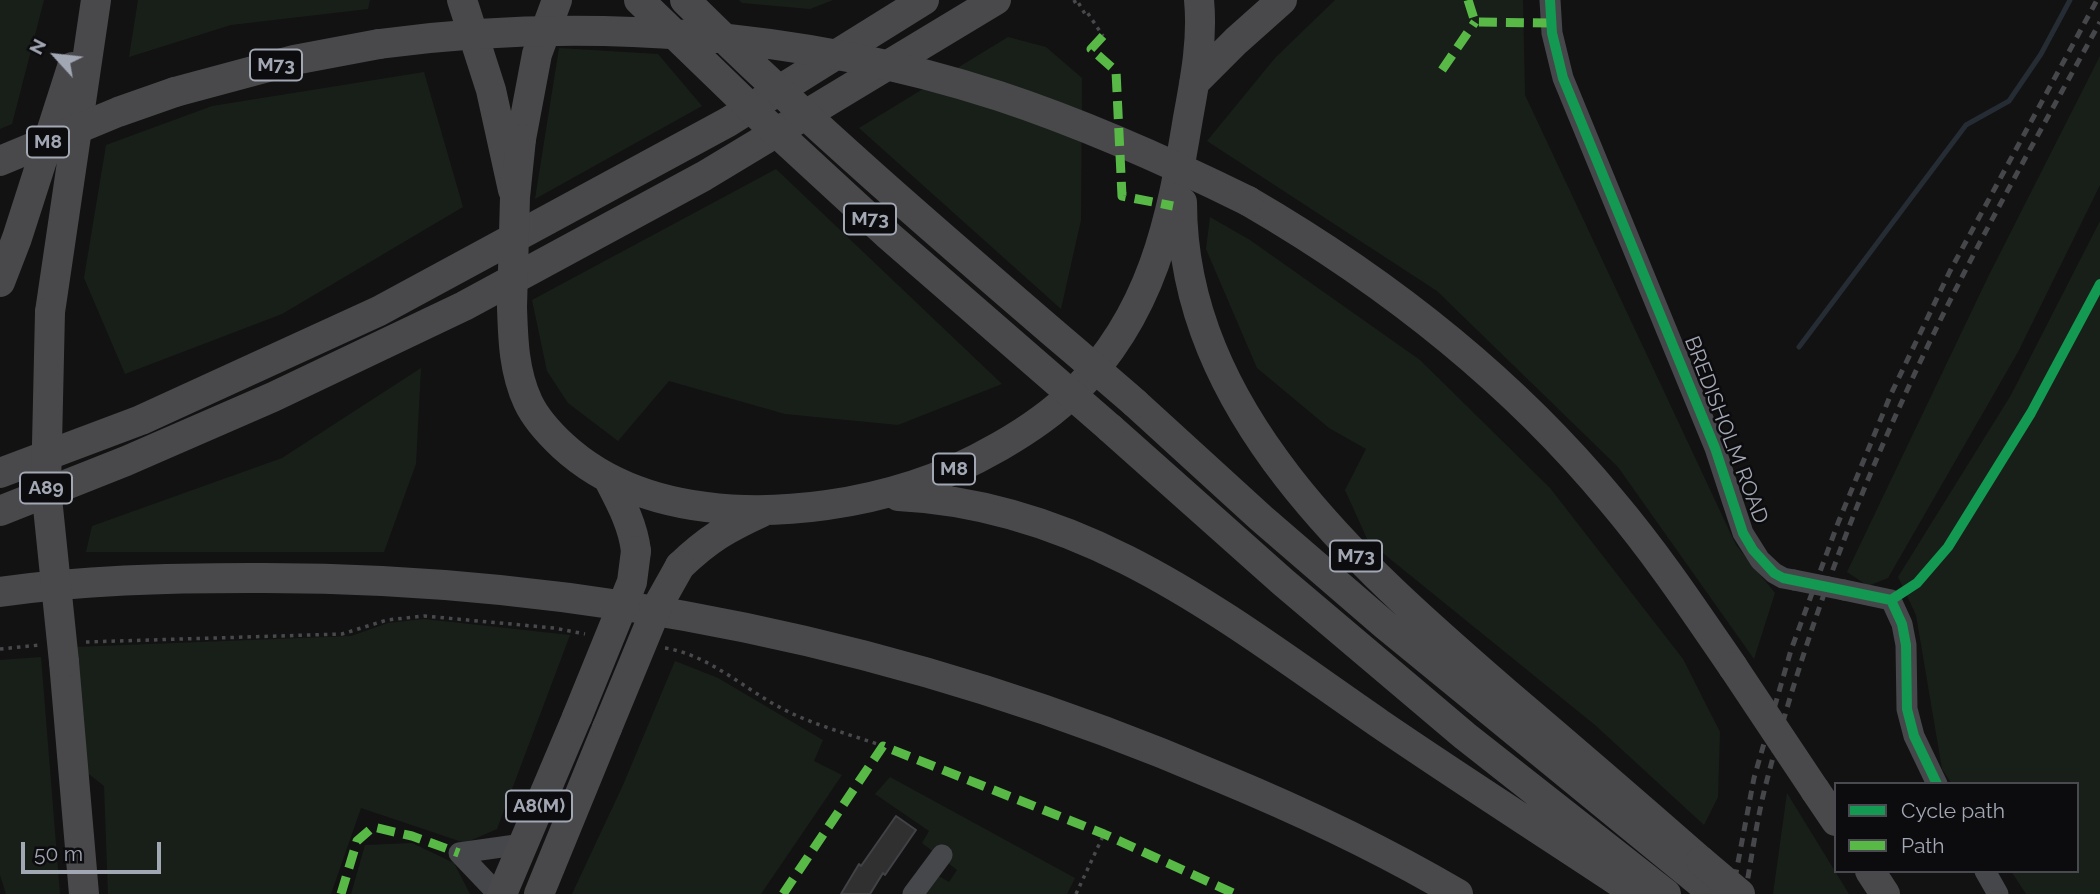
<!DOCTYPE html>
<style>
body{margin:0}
#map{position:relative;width:2100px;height:894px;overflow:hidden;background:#121212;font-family:Raleway,sans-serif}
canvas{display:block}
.legend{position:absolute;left:1834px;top:782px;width:245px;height:91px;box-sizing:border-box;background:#0c0c0e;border:2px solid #484a50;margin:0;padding:9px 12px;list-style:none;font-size:21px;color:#a2a7b4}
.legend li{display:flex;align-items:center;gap:14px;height:35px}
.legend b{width:35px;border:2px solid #484a50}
.north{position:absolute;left:21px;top:21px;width:70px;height:70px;-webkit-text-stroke:5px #0c0c0e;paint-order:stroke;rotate:297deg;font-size:19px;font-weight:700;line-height:28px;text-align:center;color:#a2a7b4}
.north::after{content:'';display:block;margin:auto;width:24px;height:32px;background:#a2a7b4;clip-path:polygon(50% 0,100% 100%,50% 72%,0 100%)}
.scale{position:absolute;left:21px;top:842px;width:140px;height:32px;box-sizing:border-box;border:4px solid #a2a7b4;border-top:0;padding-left:9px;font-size:21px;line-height:24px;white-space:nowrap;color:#a2a7b4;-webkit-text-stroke:5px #0c0c0e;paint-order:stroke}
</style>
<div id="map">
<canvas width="2100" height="894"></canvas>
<ul class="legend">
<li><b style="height:9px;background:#139951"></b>Cycle path</li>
<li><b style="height:9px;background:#58b947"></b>Path</li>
</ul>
<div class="north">N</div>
<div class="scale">50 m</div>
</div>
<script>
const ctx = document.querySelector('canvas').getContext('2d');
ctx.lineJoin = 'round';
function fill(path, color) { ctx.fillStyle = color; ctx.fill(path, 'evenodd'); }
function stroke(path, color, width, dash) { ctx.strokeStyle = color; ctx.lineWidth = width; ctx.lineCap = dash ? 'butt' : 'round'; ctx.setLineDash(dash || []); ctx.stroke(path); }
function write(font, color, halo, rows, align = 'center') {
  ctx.font = font + ' Raleway,sans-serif'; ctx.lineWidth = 5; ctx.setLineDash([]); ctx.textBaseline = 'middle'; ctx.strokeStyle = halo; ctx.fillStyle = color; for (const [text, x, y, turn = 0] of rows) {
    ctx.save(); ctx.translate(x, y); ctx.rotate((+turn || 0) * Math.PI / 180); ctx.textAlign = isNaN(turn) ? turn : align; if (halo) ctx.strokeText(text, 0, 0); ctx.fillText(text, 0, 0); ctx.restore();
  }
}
const green = new Path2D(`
 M 0,0 L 44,0 L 12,124 L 0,129 Z
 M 138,0 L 370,0 L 368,9 L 231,25 L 129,57 Z
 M 739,0 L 833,0 L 810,9 L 742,3 Z
 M 1335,0 L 1523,0 L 1525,95 L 1736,545 L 1775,593 L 1754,659 L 1618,467 L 1437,291 L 1207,141 L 1275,58 Z
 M 1008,37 L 1046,47 L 1082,78 L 1081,220 L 1061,309 L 859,128 Z
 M 559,48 L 658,54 L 702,106 L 535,199 Z
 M 2100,56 L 2100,185 L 2018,352 L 1888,578 L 1868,586 L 1847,572 L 1988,277 Z
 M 424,72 L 463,207 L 282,314 L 125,374 L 84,278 L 106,145 L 212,106 Z
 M 776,169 L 1002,384 L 898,425 L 785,414 L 669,381 L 618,441 L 568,403 L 547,371 L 532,300 Z
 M 1210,217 L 1250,240 L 1420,360 L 1550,488 L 1683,659 L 1720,732 L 1718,797 L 1704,825 L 1595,725 L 1368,541 L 1345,490 L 1366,449 L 1329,428 L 1257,368 L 1206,249 Z
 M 2100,221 L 2100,894 L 2026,894 L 2011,871 L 2077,871 L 2077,784 L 1952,784 L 1942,769 L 1916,615 L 1898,577 L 2011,395 Z
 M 421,368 L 416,464 L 384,552 L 86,552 L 92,526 L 282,458 Z
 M 424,619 L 570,635 L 497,829 L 465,843 L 361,808 L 331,894 L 108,894 L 104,786 L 85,771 L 75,647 L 351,636 L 388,623 Z
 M 41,657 L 60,894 L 6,894 L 0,875 L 0,660 Z
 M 675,661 L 718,678 L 823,740 L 814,761 L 842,775 L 761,894 L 572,894 L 623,785 Z
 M 890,777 L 1075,878 L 1067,894 L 924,894 L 937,875 L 949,882 L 957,870 L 922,843 L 929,831 L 875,794 Z
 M 1787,793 L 1849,894 L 1773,894 Z
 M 412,843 L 454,863 L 470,894 L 351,894 L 365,845 Z`);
const stream = new Path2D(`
 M 1799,347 L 1966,125 L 2009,101 L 2041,54 L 2070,0`);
const building = new Path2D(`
 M 896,816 L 916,830 L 885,875 L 883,873 L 870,894 L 841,894 L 859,864 L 861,866 Z`);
const path = new Path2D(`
 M 1074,0 L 1076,4 L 1078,2 L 1085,14 L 1087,12 L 1103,36
 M 86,642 L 342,634 L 387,620 L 424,616 L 554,628 L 585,634
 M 665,648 C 709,655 743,688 781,708 C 813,725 849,734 883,746
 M 0,649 L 40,645
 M 1076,894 L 1104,834`);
const minor = new Path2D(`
 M 1550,0 L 1552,33 L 1563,78 L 1715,448 L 1743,533 L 1760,560 L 1774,573 L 1783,578 L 1794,580
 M 1844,590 L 1891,600 L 1902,624 L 1906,645 L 1907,709 L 1914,736 L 1937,784
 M 1985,871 L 1998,894
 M 498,894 L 459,853 L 523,844
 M 913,894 L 942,855`);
const highway = new Path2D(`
 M 462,0 L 491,90 L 513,190
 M 1194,83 L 1236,41 L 1282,0
 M 175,92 L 294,60 L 379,44
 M 521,139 L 537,54 L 557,0
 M 1248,201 C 1384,280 1510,378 1611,500 C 1656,553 1694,610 1733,667
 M 1182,202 C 1182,412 1359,565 1504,691 C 1570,747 1636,804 1701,861
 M 0,282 L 17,238 L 72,67
 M 512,307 C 513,340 514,372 528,402 C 536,419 549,433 563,446 C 652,528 806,520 914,485 C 967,468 1036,430 1075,391 C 1152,314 1171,222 1188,118 C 1195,80 1203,39 1199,0
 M 50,312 L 96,0
 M 1135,403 L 1261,518 L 1385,625 L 1714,894
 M 1110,428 L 1283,582 L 1465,736 L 1666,894
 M 0,473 L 141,420 L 379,311 L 728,122 L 924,0
 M 609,480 C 621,503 633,525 636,551
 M 898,496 C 1089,505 1229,620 1380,724 C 1465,782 1551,837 1637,894
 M 0,511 L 126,461 L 273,397 L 464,306 L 704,176 L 996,0
 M 680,566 C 708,539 727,528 762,512
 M 0,592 C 82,580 167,578 250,578 C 583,576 914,646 1219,777 C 1301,811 1382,849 1458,894
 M 64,662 L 84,894
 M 1815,790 L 1836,821
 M 1870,871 L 1885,894
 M 502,894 L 577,717
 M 539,894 L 607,728`);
const rail = new Path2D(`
 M 1732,894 L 1754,778 L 1791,650 L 1838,523 L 1891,394 L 1950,271 L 2097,0
 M 1745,894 C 1752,856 1757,817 1767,780 C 1801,649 1848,519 1904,397 C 1962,268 2033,145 2100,22`);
const minorBridge = new Path2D(`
 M 1794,580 L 1844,590`);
const highwayBridge = new Path2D(`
 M 639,0 L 762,119 L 889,236 L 1110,428
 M 685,0 C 828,142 983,272 1135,403
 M 379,44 C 584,16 802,32 999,96 C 1084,124 1167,161 1248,201
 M 0,161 L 118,112 L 175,92
 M 512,307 L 515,197 L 521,139
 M 50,312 L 46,488 L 64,662
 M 1733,667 L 1815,790
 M 577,717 L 632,582 L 636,551
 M 607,728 L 657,607 L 680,566
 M 1701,861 L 1740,894`);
const quiet = new Path2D(`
 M 1468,0 L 1475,22 L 1551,23
 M 1103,36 L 1091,49 L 1116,71 L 1122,196 L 1173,206
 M 1442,70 L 1475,22
 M 341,894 L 357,841 L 373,827 L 412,836 L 459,853
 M 783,894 L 883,746 L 1104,834 L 1235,894`);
const cycleway = new Path2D(`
 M 1550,0 L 1552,33 L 1563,78 L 1715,448 L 1743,533 L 1753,550 L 1774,573 L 1783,578 L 1891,600 L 1902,624 L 1906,645 L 1907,709 L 1914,736 L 1937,784
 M 1891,600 L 1917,583 L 1948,547 L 2031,413 L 2100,284`);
const shields = [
 [276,65,52],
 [48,142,42],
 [870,219,52],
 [954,469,42],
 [46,488,52],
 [1356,556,52],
 [539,806,66]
];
const shieldNames = [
 ["M73",276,65],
 ["M8",48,142],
 ["M73",870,219],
 ["M8",954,469],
 ["A89",46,488],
 ["M73",1356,556],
 ["A8(M)",539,806]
];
const streetNames = [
 ["BREDISHOLM ROAD",1726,430,69]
];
fill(green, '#181f19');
stroke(stream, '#252c34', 5);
fill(building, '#303031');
stroke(building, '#404246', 2);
stroke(path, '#48494d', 3.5, [3.5, 5]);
stroke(minor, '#46474b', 21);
stroke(highway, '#49494c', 30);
stroke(rail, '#46474a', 5, [9, 7]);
stroke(minorBridge, '#46474b', 21);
stroke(highwayBridge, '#49494c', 30);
stroke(quiet, '#58b947', 9, [18, 9]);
stroke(cycleway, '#139951', 10);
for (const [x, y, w] of shields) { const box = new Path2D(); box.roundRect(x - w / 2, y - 15.5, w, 31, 5); ctx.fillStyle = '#0c0c0e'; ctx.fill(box); stroke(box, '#a2a7b4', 2); }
write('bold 19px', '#a2a7b4', null, shieldNames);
write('21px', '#a2a7b4', '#0c0c0e', streetNames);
</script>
